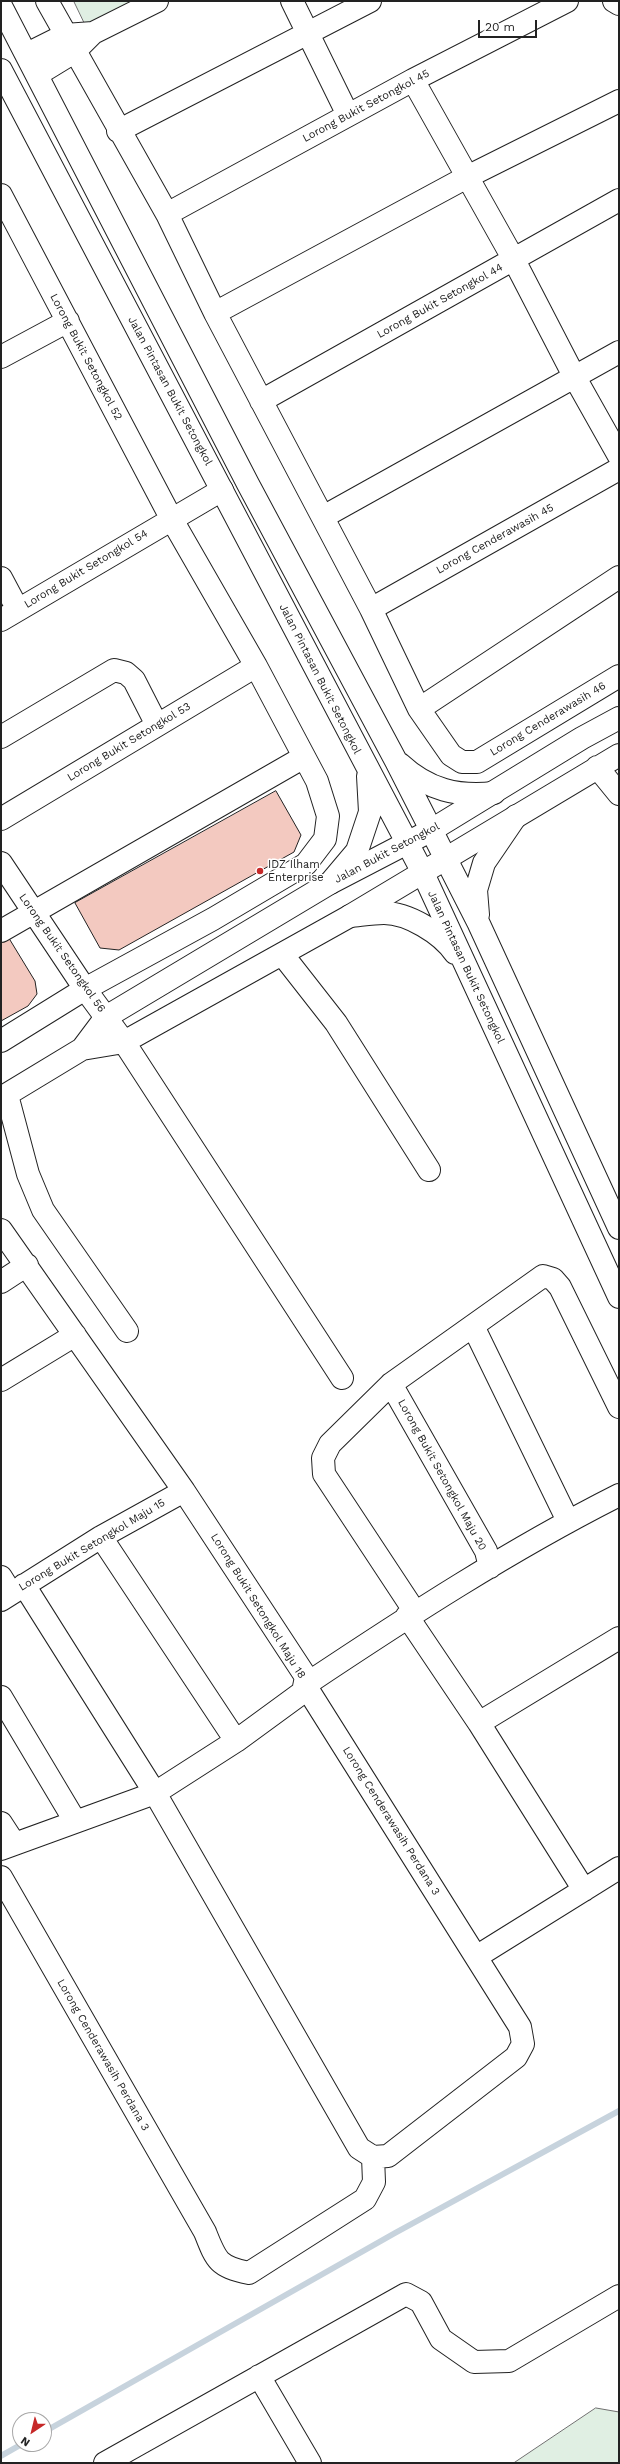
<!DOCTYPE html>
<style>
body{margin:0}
#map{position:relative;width:620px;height:2464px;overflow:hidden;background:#fff;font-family:"Work Sans",sans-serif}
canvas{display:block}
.frame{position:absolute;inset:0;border:2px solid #222;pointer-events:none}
.north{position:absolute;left:12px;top:2412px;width:40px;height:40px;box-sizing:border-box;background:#fff;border:1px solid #a7a7a7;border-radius:50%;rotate:215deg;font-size:11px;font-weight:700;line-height:16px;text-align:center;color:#222}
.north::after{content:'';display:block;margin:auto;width:14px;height:18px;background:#c62828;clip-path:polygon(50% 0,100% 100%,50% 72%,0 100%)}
.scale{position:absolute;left:478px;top:20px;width:59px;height:18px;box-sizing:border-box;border:2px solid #222;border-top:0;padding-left:5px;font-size:12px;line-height:14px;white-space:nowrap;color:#222;-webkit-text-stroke:3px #fff;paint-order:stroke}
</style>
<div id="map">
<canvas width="620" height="2464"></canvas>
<div class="frame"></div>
<div class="north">N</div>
<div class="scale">20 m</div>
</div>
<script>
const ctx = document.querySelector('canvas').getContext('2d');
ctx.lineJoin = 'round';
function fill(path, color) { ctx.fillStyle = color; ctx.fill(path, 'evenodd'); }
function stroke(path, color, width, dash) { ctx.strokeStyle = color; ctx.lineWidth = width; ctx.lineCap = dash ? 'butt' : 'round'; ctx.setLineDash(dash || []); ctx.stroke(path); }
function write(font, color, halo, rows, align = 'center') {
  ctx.font = font + ' "Work Sans",sans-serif'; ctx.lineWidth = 3; ctx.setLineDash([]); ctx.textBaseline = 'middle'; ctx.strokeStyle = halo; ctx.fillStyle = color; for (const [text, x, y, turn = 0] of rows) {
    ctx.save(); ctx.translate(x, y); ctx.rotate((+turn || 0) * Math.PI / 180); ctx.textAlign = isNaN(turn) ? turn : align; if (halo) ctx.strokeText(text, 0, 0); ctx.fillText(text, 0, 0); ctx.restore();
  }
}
const green = new Path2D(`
 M 74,1 L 138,1 L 87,28 Z
 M 596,2408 L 619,2412 L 619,2463 L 514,2463 Z`);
const stream = new Path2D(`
 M 44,2432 L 395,2233 L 619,2111
 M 1,2456 L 22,2444`);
const building = new Path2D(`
 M 276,791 L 301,835 L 294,852 L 119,950 L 100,948 L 75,903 Z
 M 7,935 L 35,981 L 37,994 L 28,1006 L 1,1021 L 1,939 Z`);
const minor = new Path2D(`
 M 47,1 L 167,214 L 215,313 L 371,609 L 419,709 L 451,755 L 462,762 L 477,762 L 619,676
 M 292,1 L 348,115
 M 614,1 L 619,4
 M 93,33 L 157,1
 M 27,54 L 65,35 L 93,33 L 74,52 L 38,74
 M 413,80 L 514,260 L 574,376 L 619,456
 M 118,131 L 370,1
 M 1,195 L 171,518 L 256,666 L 317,781 L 328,816 L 325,839 L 306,864 L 213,919 L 85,989 L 1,1041
 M 167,214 L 413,80 L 567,1
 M 215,313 L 467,177 L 619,101
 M 1,357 L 68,321
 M 261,401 L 619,200
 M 323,517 L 619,352
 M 1,578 L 18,610
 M 371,609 L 619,469
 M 1,620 L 222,490
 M 419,709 L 619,577
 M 1,737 L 114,670 L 126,673 L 134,680 L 157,725
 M 597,767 L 619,794
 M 1,819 L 256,666
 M 1,863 L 85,989 L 124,1042 L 342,1378
 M 1,931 L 304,757
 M 282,954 L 336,1023 L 429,1170
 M 82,1049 L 124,1042 L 350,916 L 619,755
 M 7,1095 L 28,1174 L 43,1210 L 127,1331
 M 1,1098 L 82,1049 L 106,1017 L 330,883 L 430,831 L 582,738 L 619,718
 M 1,1230 L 184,1491 L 306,1677 L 303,1692 L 236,1741 L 155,1793 L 1,1849
 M 1,1282 L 27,1265
 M 473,1326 L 568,1521
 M 1,1380 L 75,1335
 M 391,1384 L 486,1551 L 490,1567
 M 101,1537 L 236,1741
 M 1,1577 L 11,1593
 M 24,1585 L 155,1793 L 359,2148 L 373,2157 L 388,2156 L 516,2057 L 523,2044 L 520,2027 L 305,1685
 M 1,1600 L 101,1537 L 184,1491
 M 415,1612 L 324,1474 L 323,1458 L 330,1444 L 391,1384 L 543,1276 L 553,1279 L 560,1287 L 619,1407
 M 407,1616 L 479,1723 L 584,1890
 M 305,1685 C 407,1617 510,1550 619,1495
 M 1,1697 L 75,1821
 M 479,1723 L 619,1638
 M 1,1823 L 14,1843
 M 1,1877 L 205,2232 C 216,2260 218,2267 249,2273 L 365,2199 L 374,2182 L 373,2157
 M 476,1957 L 619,1868
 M 259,2376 L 310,2463
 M 105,2463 L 406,2294 L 421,2302 L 441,2339 L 474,2362 L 509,2361 L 619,2296`);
const major = new Path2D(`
 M 1,6 L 248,484 L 396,761 L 478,922 L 619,1228
 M 1,70 L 422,871 L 619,1297
 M 400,764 C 428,790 458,797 494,793
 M 330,883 L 357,851 L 370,812 L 368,776
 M 478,915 L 476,890 L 484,863 L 516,816
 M 350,916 C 361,915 373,913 384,913 C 408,913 441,933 455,953`);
const markers = [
 [260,871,4,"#c62828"]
];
const streetNames = [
 ["Lorong Bukit Setongkol 45",366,106,-28],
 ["Lorong Bukit Setongkol 44",440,301,-29],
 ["Lorong Bukit Setongkol 52",86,357,62],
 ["Jalan Pintasan Bukit Setongkol",170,391,62],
 ["Lorong Cenderawasih 45",495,539,-29],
 ["Lorong Bukit Setongkol 54",86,569,-31],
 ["Jalan Pintasan Bukit Setongkol",320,679,63],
 ["Lorong Cenderawasih 46",548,719,-31],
 ["Lorong Bukit Setongkol 53",129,742,-31],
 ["Jalan Bukit Setongkol",387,853,-28],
 ["Lorong Bukit Setongkol 56",62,953,55],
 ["Jalan Pintasan Bukit Setongkol",466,967,65],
 ["Lorong Bukit Setongkol Maju 20",442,1475,61],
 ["Lorong Bukit Setongkol Maju 15",92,1545,-31],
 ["Lorong Bukit Setongkol Maju 18",258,1606,58],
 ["Lorong Cenderawasih Perdana 3",391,1821,58],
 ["Lorong Cenderawasih Perdana 3",103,2055,60]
];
const poiNames = [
 ["IDZ Ilham",268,865],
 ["Enterprise",268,878]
];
fill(green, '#e0efe3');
stroke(green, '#6f6f6f', 1);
stroke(stream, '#c7d3dd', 6);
fill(building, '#f3c9c0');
stroke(building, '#222', 1);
stroke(minor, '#222', 24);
stroke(major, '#222', 24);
stroke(minor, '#fff', 22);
stroke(major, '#fff', 22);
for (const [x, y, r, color] of markers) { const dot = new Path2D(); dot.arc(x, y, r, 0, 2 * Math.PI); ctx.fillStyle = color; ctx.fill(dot); stroke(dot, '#fff', 1.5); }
write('11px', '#222', '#fff', streetNames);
write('11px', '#222', '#fff', poiNames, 'left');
</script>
